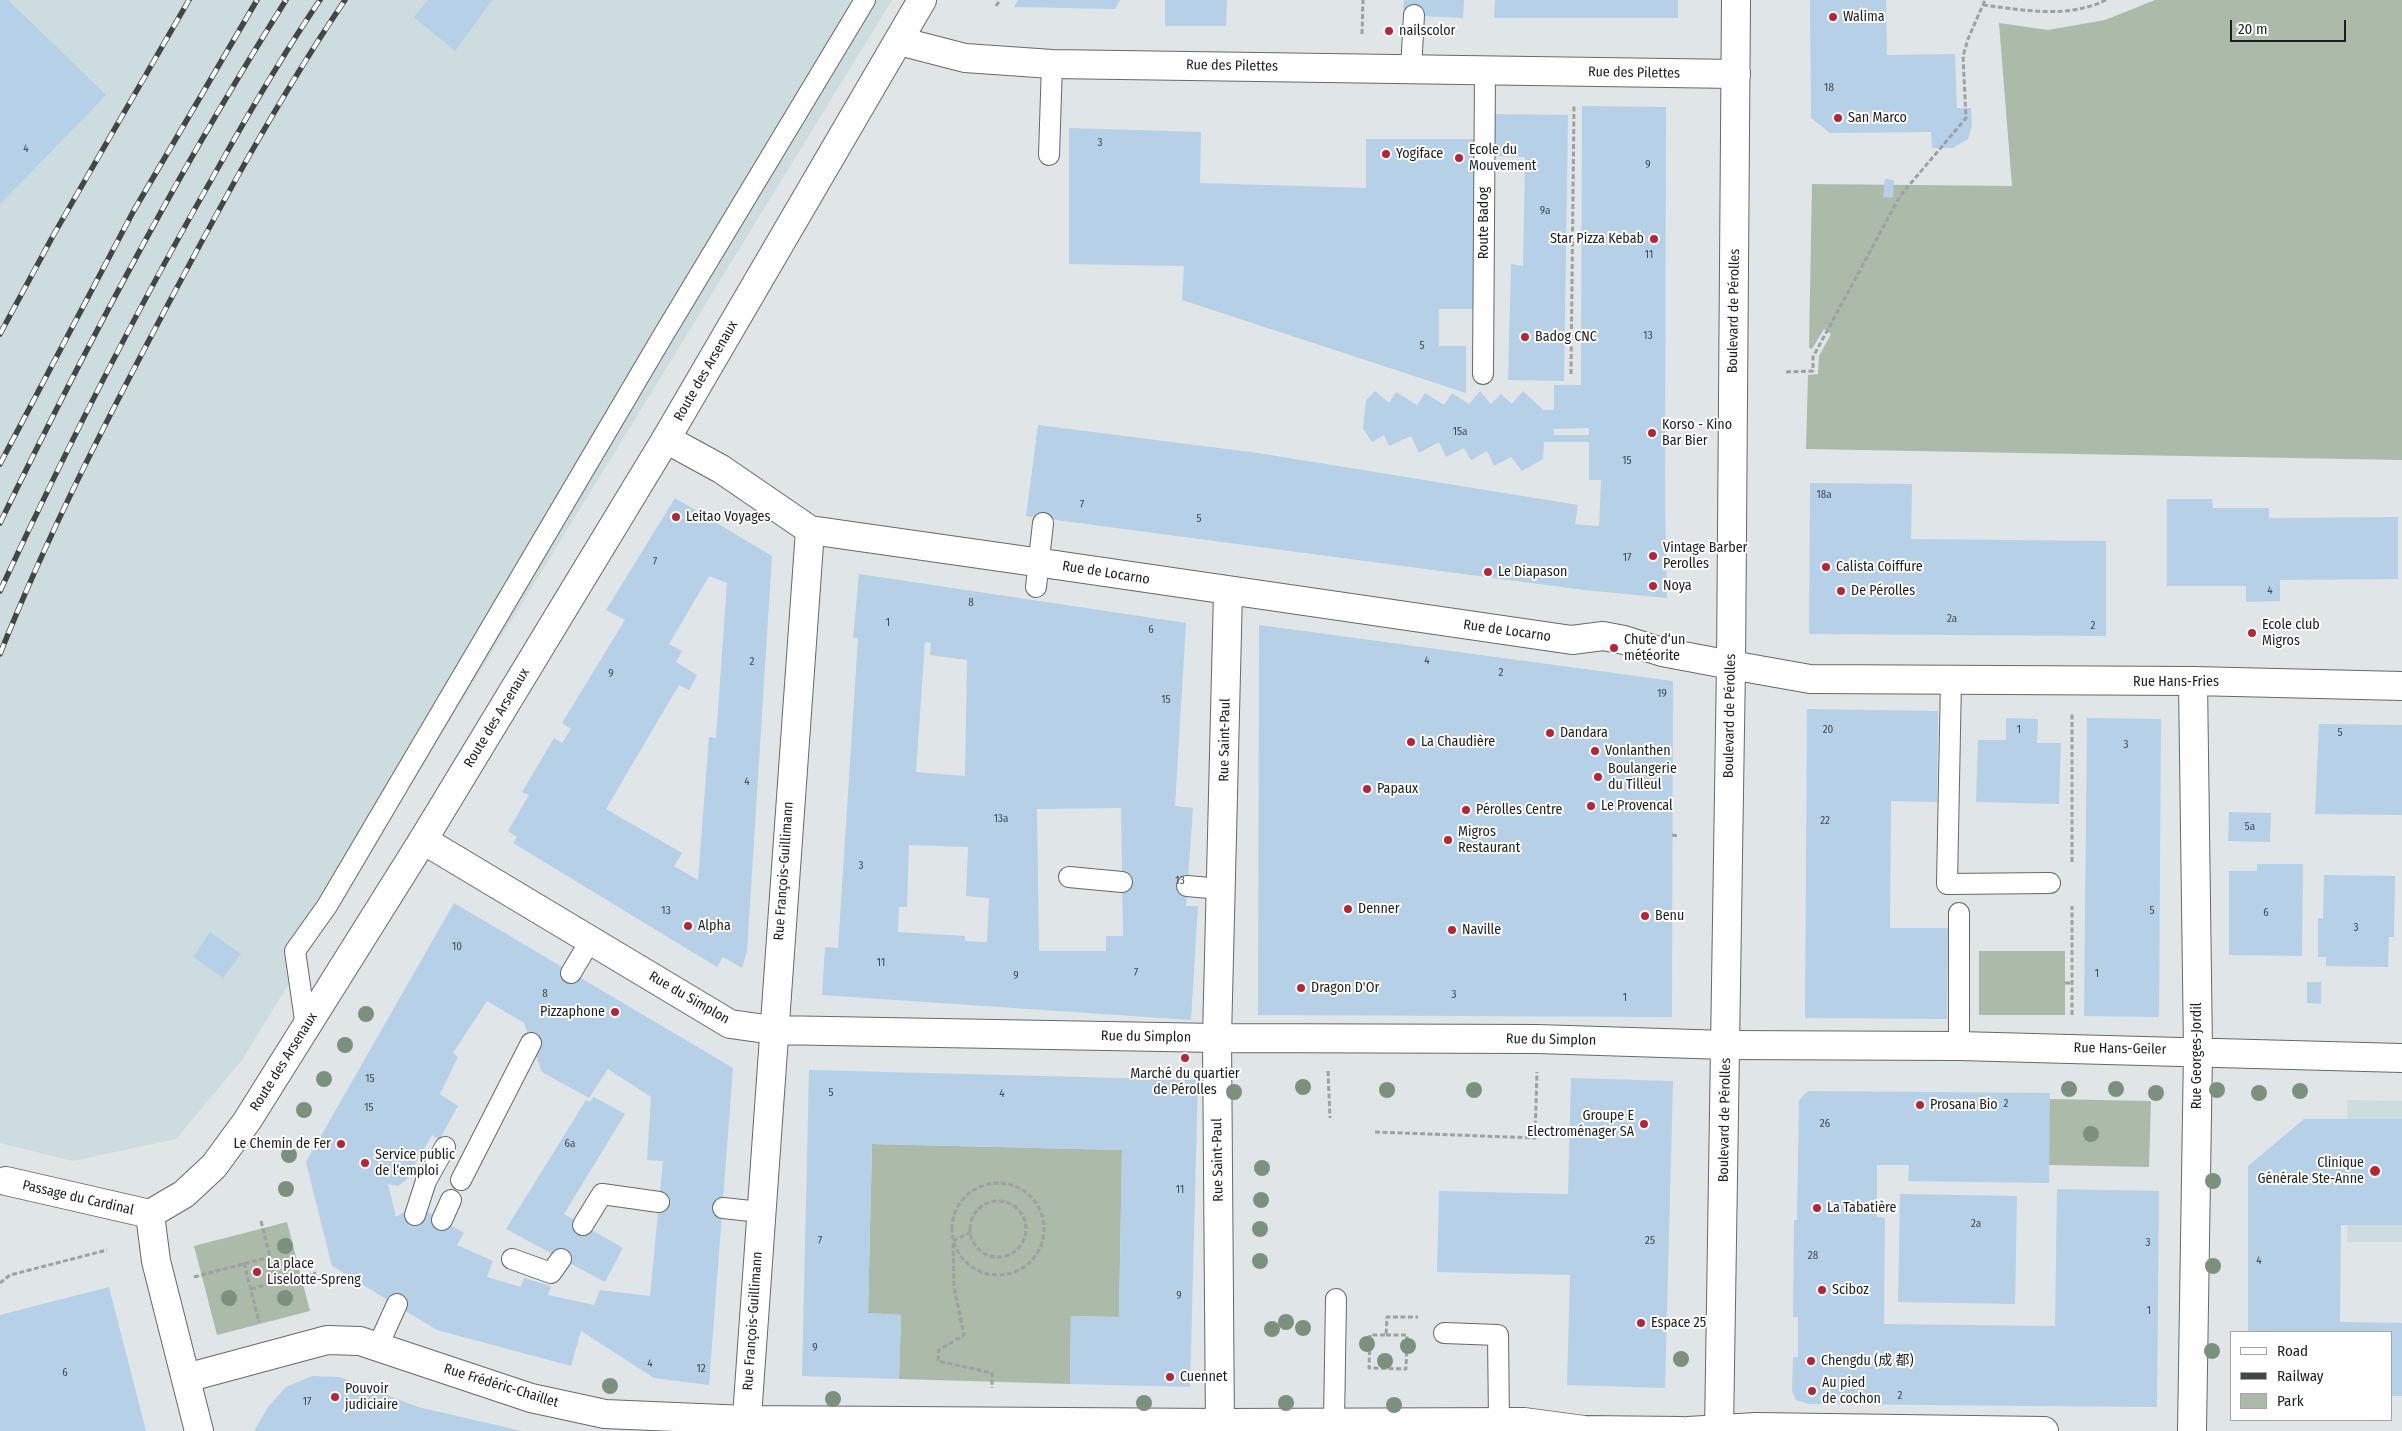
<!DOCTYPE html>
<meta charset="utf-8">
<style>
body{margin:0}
#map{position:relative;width:2402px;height:1431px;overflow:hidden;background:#e0e6e7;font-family:"Fira Sans Condensed",sans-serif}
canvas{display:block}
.legend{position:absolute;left:2230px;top:1331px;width:162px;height:90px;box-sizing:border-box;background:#fff;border:1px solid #a4a5a5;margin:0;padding:6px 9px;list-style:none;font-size:15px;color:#1b1e1e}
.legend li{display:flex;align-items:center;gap:10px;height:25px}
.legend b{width:25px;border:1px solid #a4a5a5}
.scale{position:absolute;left:2230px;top:20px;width:116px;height:22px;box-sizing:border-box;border:2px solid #1b1e1e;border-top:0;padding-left:6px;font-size:15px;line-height:18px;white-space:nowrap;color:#1b1e1e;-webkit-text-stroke:4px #fff;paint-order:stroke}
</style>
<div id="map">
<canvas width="2402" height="1431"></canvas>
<ul class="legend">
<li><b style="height:6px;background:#fff"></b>Road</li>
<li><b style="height:6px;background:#424646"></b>Railway</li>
<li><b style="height:14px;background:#abbaa9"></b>Park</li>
</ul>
<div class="scale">20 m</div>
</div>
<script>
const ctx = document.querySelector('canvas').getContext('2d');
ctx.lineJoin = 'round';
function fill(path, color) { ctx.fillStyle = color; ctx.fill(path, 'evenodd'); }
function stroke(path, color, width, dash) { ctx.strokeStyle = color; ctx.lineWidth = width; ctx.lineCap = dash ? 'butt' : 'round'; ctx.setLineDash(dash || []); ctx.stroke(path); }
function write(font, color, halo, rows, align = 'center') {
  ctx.font = font + ' "Fira Sans Condensed","Noto Sans SC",sans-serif'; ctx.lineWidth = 4; ctx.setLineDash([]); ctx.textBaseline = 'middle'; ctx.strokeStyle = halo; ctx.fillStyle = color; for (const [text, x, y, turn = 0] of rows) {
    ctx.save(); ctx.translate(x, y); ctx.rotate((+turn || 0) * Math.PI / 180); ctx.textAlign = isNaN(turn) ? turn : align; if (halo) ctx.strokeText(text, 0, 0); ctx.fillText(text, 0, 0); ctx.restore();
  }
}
const built = new Path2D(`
 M 0,0 L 892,0 L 242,1060 L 176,1139 L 73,1161 L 0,1143 Z
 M 2347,1100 L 2402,1101 L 2402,1242 L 2347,1242 Z`);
const green = new Path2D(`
 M 2155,0 L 2402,0 L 2402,460 L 1806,449 L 1808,375 L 1818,374 L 1819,356 L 1831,334 L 1824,329 L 1812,349 L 1809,348 L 1812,184 L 2012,186 L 1999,23 L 2048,30 L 2105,20 Z
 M 1979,951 L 2065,951 L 2065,1015 L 1979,1015 Z
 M 2049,1099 L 2151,1101 L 2149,1167 L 2049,1165 Z
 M 872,1144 L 1122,1150 L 1119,1317 L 1071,1316 L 1070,1384 L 899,1379 L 901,1315 L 868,1313 Z
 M 287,1222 L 310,1311 L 217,1335 L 194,1246 Z`);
const building = new Path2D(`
 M 0,0 L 8,0 L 106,95 L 0,204 Z
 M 428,0 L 492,0 L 455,51 L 414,17 Z
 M 1018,0 L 1120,0 L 1115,9 L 1014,7 Z
 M 1165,0 L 1227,0 L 1226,26 L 1165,26 Z
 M 1404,0 L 1464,0 L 1463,18 L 1403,15 Z
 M 1495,0 L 1678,0 L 1678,18 L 1494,18 Z
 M 1810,0 L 1886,0 L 1887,55 L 1955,54 L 1957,108 L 1971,108 L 1972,125 L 1968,139 L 1953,148 L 1932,148 L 1931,132 L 1830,133 L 1811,118 Z
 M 1582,106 L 1666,107 L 1665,501 L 1667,598 L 1584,590 L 1026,516 L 1038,425 L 1258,453 L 1578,505 L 1575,524 L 1599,526 L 1601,480 L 1589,480 L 1589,442 L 1544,442 L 1543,459 L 1522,471 L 1511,457 L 1494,466 L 1487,451 L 1471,460 L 1464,448 L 1446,457 L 1439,442 L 1419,453 L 1411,436 L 1389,446 L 1384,435 L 1372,442 L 1363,429 L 1366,400 L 1375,391 L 1389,403 L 1396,392 L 1417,405 L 1425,393 L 1444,405 L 1452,393 L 1469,404 L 1480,391 L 1491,404 L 1501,394 L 1512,404 L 1523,391 L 1543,410 L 1554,410 L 1554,385 L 1581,385 ZM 1589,428 L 1589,435 L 1554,435 L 1554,429 Z
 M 1492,114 L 1568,115 L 1564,381 L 1508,380 L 1511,264 L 1523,266 L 1525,157 L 1491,156 Z
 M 1069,128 L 1201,132 L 1200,183 L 1366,188 L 1366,139 L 1477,139 L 1476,309 L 1439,309 L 1439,346 L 1466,346 L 1466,393 L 1182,300 L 1184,266 L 1069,264 Z
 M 1885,179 L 1894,180 L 1893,198 L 1883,197 Z
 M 1810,483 L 1912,484 L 1911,539 L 2106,541 L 2106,636 L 1809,634 Z
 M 675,498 L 772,556 L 747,951 L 742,968 L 723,957 L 717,967 L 513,843 L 517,837 L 508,831 L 529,795 L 522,792 L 554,738 L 562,743 L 571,729 L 562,723 L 625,620 L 606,610 ZM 709,576 L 727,583 L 716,738 L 709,737 L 698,880 L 674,866 L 682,853 L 606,809 L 679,685 L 689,690 L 697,675 L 676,662 L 682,651 L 669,644 Z
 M 2167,499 L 2212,499 L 2213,508 L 2269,508 L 2269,518 L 2398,517 L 2398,579 L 2280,580 L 2280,601 L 2246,602 L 2246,586 L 2167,586 Z
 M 859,574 L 1186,623 L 1175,806 L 1193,808 L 1186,906 L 1198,906 L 1191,1020 L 822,995 L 825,947 L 838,948 L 858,638 L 853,638 ZM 925,642 L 931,643 L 930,655 L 967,660 L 965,776 L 916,772 ZM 1121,808 L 1123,936 L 1106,936 L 1106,951 L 1039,951 L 1037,809 ZM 909,845 L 968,847 L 966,896 L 989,898 L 987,942 L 965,941 L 965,936 L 898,932 L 899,907 L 907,907 Z
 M 1259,625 L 1673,681 L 1672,1017 L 1258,1015 Z
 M 1807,709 L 1938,711 L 1937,802 L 1891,801 L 1890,928 L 1948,928 L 1947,1019 L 1805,1018 Z
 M 2006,718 L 2038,719 L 2037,743 L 2061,743 L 2059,804 L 1976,802 L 1978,740 L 2006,740 Z
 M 2087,718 L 2161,719 L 2159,1017 L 2084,1016 Z
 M 2319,724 L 2402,725 L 2402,815 L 2315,814 Z
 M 2229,812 L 2271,813 L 2270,842 L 2228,841 Z
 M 2257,864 L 2303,864 L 2302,956 L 2229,955 L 2229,871 L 2257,871 Z
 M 2324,875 L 2395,876 L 2394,937 L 2389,937 L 2388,967 L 2326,966 L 2326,957 L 2318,957 L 2318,918 L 2323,919 Z
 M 454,903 L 733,1068 L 709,1385 L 654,1378 L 581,1331 L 571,1366 L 437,1330 L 332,1266 L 306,1162 ZM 487,1001 L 524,1023 L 542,1072 L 589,1098 L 608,1069 L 651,1097 L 647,1160 L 663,1161 L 650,1296 L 600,1290 L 594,1305 L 548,1295 L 551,1286 L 524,1278 L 521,1287 L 487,1277 L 493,1261 L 457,1245 L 464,1233 L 428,1212 L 424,1221 L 412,1213 L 404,1212 L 396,1217 L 388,1184 L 398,1186 L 406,1180 L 432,1135 L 439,1140 L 458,1106 L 440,1094 L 458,1057 L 453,1053 Z
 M 210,932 L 241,954 L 223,978 L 193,957 Z
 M 2307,982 L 2321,982 L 2321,1004 L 2307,1003 Z
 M 809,1070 L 1198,1080 L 1190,1387 L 1070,1384 L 1071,1316 L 1119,1317 L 1122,1150 L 872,1144 L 868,1313 L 901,1315 L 899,1379 L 802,1376 Z
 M 1571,1078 L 1673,1081 L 1665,1388 L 1567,1385 L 1570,1275 L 1437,1272 L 1439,1191 L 1568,1194 Z
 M 1808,1091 L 2050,1093 L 2049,1183 L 1908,1181 L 1909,1165 L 1877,1165 L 1877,1217 L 1885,1218 L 1884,1324 L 2055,1326 L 2057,1189 L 2159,1191 L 2157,1407 L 1809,1404 L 1796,1400 L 1792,1391 L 1793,1357 L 1798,1357 L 1798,1317 L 1793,1317 L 1794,1220 L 1797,1220 L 1799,1100 Z
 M 594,1097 L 625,1114 L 564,1214 L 623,1248 L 605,1282 L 506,1229 L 586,1100 L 590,1102 Z
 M 2304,1119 L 2402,1119 L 2402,1225 L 2341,1225 L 2340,1322 L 2402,1323 L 2402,1396 L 2391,1396 L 2391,1332 L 2248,1332 L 2248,1166 Z
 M 1900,1194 L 2017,1196 L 2015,1304 L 1898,1302 Z
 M 109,1287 L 146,1431 L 0,1431 L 0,1315 Z
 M 312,1376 L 340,1377 L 418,1407 L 522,1431 L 254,1431 L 268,1407 L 286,1387 Z`);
const path = new Path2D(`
 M 1983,5 C 2024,10 2067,19 2106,0
 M 996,6 L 1000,0
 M 1362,34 L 1363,0
 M 1786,372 L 1813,371 L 1813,357 L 1900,196 L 1966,118 L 1963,56 L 1968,39 L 1985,0
 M 1571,374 L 1574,105
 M 1672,835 L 1678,836
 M 2072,862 L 2072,713
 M 2065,983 L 2071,983
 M 2072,1015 L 2072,906
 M 1328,1071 L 1330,1118
 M 1375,1132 L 1535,1138 L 1537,1072
 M952 1229a46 46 0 1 1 92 0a46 46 0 1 1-92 0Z
 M970 1229a28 28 0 1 1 56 0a28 28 0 1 1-56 0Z
 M 261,1221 L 270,1257
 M 971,1232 L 953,1241 L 954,1287 L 964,1335 L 939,1350 L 938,1361 L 992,1373 L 992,1388
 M 244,1263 L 259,1322
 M 194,1277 L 270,1257 L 276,1282 L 316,1273
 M 0,1283 L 10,1275 L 107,1250
 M 251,1289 L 276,1282
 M 1386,1335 L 1407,1335 L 1406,1369 L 1369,1368 L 1370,1335 L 1386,1335 L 1387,1317 L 1418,1317`);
const service = new Path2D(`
 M 1411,70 L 1414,15
 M 1049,155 L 1052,64
 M 1483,374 L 1485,71
 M 1036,587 L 1043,523
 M 1951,680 L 1947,884 L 2050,883
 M 1069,877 L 1122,882
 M 1187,886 L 1221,889
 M 571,973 L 590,941
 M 306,1027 L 295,951 L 327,906 L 661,339 L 865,0
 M 1959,1046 L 1959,913
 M 461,1180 L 531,1043
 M 723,1208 L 760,1212
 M 415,1215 L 426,1181 L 445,1147
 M 442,1220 L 451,1200
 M 583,1225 L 602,1194 L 659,1202
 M 512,1259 L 551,1273 L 561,1259
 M 1444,1333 L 1498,1335 L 1499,1421
 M 378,1346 L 397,1304
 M 1334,1422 L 1336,1299`);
const pedestrian = new Path2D(`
 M 1056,565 L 1572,640 L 1603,636 L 1624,640 L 1662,652 L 1731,665
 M 1217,1038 L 1537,1039 L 1726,1045
 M 1220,1431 L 1217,1038 L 1228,592
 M 2192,1431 L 2198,1051`);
const minor = new Path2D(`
 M 899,41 L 965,58 L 1052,64 L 1736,74
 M 666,439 L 721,469 L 810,530 L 1056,565
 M 1731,665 L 1810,679 L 2193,681 L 2402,686
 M 2193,681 L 2198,1051
 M 423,840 L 730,1024 L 773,1030 L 1217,1038
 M 1726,1045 L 1959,1046 L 2402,1058
 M 186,1378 L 327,1340 L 360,1341 L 531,1398 L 605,1414 L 746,1420 L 1220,1423 L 1524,1422 L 1584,1430 L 1681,1431
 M 746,1431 L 810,530
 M 1688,1431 L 1756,1427 L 2044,1431`);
const tertiary = new Path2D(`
 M 6,1181 L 150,1214`);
const secondary = new Path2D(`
 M 199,1431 L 156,1261 L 150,1214 L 184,1194 L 214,1166 L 247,1121 L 423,840 L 666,439 L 922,0
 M 1719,1431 L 1731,665 L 1736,0`);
const rail = new Path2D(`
 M 0,334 L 54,234 L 189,0
 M 0,464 L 133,212 L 257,0
 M 0,523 C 87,344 180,168 286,0
 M 0,591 C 67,447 139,305 218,168 C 250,111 283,54 320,0
 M 0,654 C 47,536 105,423 165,310 C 221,205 278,99 345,0`);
const trees = [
 [366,1014],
 [345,1045],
 [324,1079],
 [1303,1087],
 [2069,1089],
 [2116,1089],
 [1387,1090],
 [1474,1090],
 [2217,1090],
 [2300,1091],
 [1234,1092],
 [2156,1093],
 [2259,1093],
 [304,1110],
 [2091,1134],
 [289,1155],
 [1262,1168],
 [2213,1181],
 [286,1189],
 [1261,1200],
 [1260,1229],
 [285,1246],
 [1260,1261],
 [2213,1266],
 [229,1298],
 [285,1298],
 [1286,1322],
 [1303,1328],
 [1272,1329],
 [1367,1344],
 [1408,1346],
 [2212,1351],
 [1681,1359],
 [1385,1361],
 [610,1386],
 [833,1399],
 [1144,1403],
 [1286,1403],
 [1394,1405]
];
const markers = [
 [1833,17,5,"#b62435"],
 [1389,31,5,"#b62435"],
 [1838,118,5,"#b62435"],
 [1386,154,5,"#b62435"],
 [1459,158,5,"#b62435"],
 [1654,239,5,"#b62435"],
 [1525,337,5,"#b62435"],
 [1652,433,5,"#b62435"],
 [676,517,5,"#b62435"],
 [1653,556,5,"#b62435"],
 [1826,567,5,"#b62435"],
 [1488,572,5,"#b62435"],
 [1653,586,5,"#b62435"],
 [1841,591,5,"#b62435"],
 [2252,633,5,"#b62435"],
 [1614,648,5,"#b62435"],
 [1550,733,5,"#b62435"],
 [1411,742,5,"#b62435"],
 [1595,751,5,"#b62435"],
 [1598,777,5,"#b62435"],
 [1367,789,5,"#b62435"],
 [1591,806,5,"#b62435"],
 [1466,810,5,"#b62435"],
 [1448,840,5,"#b62435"],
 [1348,909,5,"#b62435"],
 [1645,916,5,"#b62435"],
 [688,926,5,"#b62435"],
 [1452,930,5,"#b62435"],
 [1301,988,5,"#b62435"],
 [615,1012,5,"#b62435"],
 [1185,1058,5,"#b62435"],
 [1920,1105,5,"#b62435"],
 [1644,1124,5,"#b62435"],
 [341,1144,5,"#b62435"],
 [365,1163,5,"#b62435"],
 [2375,1171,6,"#b62435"],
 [1817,1208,5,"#b62435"],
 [257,1272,5,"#b62435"],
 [1822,1290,5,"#b62435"],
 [1641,1323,5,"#b62435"],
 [1811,1361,5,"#b62435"],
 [1170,1377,5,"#b62435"],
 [1812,1391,5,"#b62435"],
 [335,1397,5,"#b62435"]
];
const numberNames = [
 ["18",1829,88],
 ["3",1100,143],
 ["4",26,149],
 ["9",1648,165],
 ["9a",1545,211],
 ["11",1649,255],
 ["13",1648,336],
 ["5",1422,346],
 ["15a",1460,432],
 ["15",1627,461],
 ["18a",1824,495],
 ["7",1082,505],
 ["5",1199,519],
 ["17",1627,558],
 ["7",655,562],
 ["4",2270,591],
 ["8",971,603],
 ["2a",1952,619],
 ["1",888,623],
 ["2",2093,626],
 ["6",1151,630],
 ["4",1427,661],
 ["2",752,662],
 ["2",1501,673],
 ["9",611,674],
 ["19",1662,694],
 ["15",1166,700],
 ["20",1828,730],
 ["1",2019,730],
 ["5",2340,733],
 ["3",2126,745],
 ["4",747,782],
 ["13a",1001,819],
 ["22",1825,821],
 ["5a",2250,827],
 ["3",861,866],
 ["13",1180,881],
 ["13",666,911],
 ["5",2152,911],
 ["6",2266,913],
 ["3",2356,928],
 ["10",457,947],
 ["11",881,963],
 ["7",1136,973],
 ["1",2097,974],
 ["9",1016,976],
 ["8",545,994],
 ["3",1454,995],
 ["1",1625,998],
 ["15",370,1079],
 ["5",831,1093],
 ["4",1002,1094],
 ["2",2006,1104],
 ["15",369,1108],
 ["26",1825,1124],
 ["6a",570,1144],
 ["11",1180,1190],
 ["2a",1976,1224],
 ["7",820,1241],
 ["25",1650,1241],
 ["3",2148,1243],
 ["28",1813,1256],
 ["4",2259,1261],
 ["9",1179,1296],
 ["1",2149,1311],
 ["9",815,1348],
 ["4",650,1364],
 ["12",701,1369],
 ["6",65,1373],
 ["2",1900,1396],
 ["17",307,1402]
];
const poiNames = [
 ["Walima",1843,17],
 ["nailscolor",1399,31],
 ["San Marco",1848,118],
 ["Ecole du",1469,150],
 ["Mouvement",1469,166],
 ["Yogiface",1396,154],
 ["Star Pizza Kebab",1644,239,"right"],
 ["Badog CNC",1535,337],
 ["Korso - Kino",1662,425],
 ["Bar Bier",1662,441],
 ["Leitao Voyages",686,517],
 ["Vintage Barber",1663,548],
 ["Perolles",1663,564],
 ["Calista Coiffure",1836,567],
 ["Le Diapason",1498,572],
 ["Noya",1663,586],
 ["De Pérolles",1851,591],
 ["Ecole club",2262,625],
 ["Migros",2262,641],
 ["Chute d‘un",1624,640],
 ["météorite",1624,656],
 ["Dandara",1560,733],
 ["La Chaudière",1421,742],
 ["Vonlanthen",1605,751],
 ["Boulangerie",1608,769],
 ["du Tilleul",1608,785],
 ["Papaux",1377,789],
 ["Le Provencal",1601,806],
 ["Pérolles Centre",1476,810],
 ["Migros",1458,832],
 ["Restaurant",1458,848],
 ["Denner",1358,909],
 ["Benu",1655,916],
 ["Alpha",698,926],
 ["Naville",1462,930],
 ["Dragon D'Or",1311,988],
 ["Pizzaphone",605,1012,"right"],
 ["Marché du quartier",1185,1074,"center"],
 ["de Pérolles",1185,1090,"center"],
 ["Prosana Bio",1930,1105],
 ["Groupe E",1634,1116,"right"],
 ["Electroménager SA",1634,1132,"right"],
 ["Le Chemin de Fer",331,1144,"right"],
 ["Service public",375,1155],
 ["de l‘emploi",375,1171],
 ["Clinique",2364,1163,"right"],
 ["Générale Ste-Anne",2364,1179,"right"],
 ["La Tabatière",1827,1208],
 ["La place",267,1264],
 ["Liselotte-Spreng",267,1280],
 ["Sciboz",1832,1290],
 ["Espace 25",1651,1323],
 ["Chengdu (成 都)",1821,1361],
 ["Cuennet",1180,1377],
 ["Au pied",1822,1383],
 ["de cochon",1822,1399],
 ["Pouvoir",345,1389],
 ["judiciaire",345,1405]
];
const streetNames = [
 ["Rue des Pilettes",1232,66,1],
 ["Rue des Pilettes",1634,73,1],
 ["Route Badog",1484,223,-90],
 ["Boulevard de Pérolles",1734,311,-89],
 ["Route des Arsenaux",706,371,-60],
 ["Rue de Locarno",1106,573,9],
 ["Rue de Locarno",1507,631,8],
 ["Rue Hans-Fries",2176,682],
 ["Boulevard de Pérolles",1730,716,-89],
 ["Route des Arsenaux",497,718,-59],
 ["Rue Saint-Paul",1225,740,-89],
 ["Rue François-Guillimann",784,871,-86],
 ["Rue du Simplon",689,998,30],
 ["Rue du Simplon",1146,1037,1],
 ["Rue du Simplon",1551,1040,1],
 ["Rue Hans-Geiler",2120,1049,1],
 ["Rue Georges-Jordil",2197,1056,-90],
 ["Route des Arsenaux",284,1062,-58],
 ["Boulevard de Pérolles",1725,1120,-89],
 ["Rue Saint-Paul",1218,1160,-91],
 ["Passage du Cardinal",78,1198,13],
 ["Rue François-Guillimann",753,1321,-86],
 ["Rue Frédéric-Chaillet",501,1386,17]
];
fill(built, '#cddcdf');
fill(green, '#abbaa9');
fill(building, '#b5d0e7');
stroke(service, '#64696a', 22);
stroke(pedestrian, '#64696a', 30);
stroke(minor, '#64696a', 30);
stroke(tertiary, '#64696a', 30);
stroke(secondary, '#64696a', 30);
stroke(path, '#9da1a2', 3, [5, 2.5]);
stroke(service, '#fff', 20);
stroke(pedestrian, '#fff', 28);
stroke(minor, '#fff', 28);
stroke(tertiary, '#fff', 28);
stroke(secondary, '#fff', 28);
stroke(rail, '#424646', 5.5);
stroke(rail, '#fff', 4, [11]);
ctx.fillStyle = '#7c917d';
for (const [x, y] of trees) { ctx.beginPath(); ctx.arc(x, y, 8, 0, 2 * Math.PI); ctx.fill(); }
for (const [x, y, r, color] of markers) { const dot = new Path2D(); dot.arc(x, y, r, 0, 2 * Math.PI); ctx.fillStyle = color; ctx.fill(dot); stroke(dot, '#fff', 2); }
write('11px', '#424a50', null, numberNames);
write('14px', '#1b1e1e', '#fff', poiNames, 'left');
write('14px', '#1b1e1e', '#fff', streetNames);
</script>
